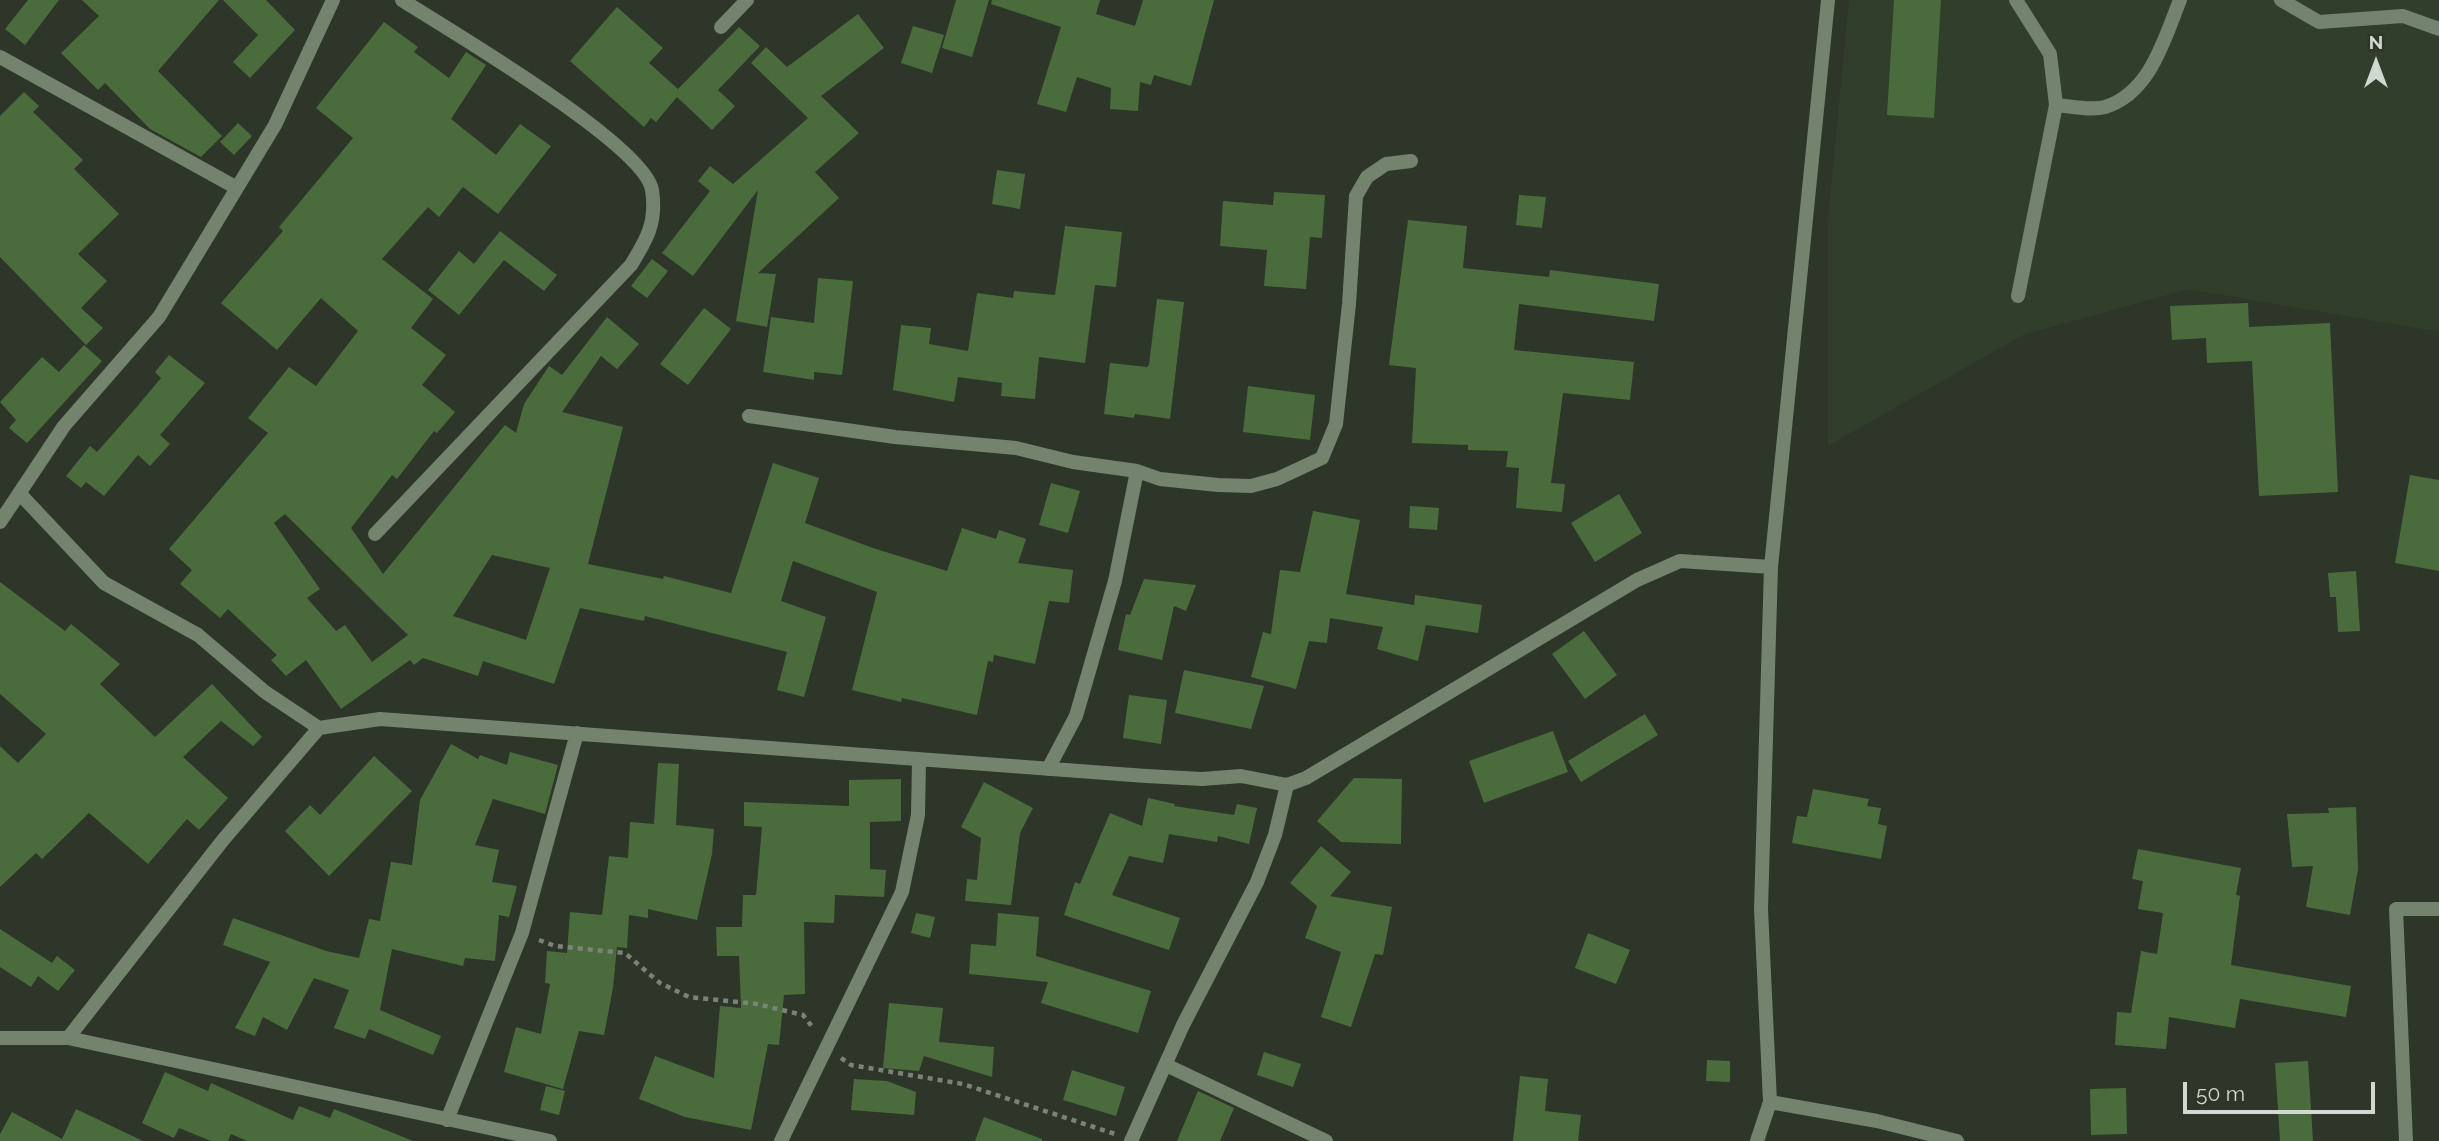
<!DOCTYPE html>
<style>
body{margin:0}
#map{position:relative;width:2439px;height:1141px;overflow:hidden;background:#2d3629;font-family:Raleway,sans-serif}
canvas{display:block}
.north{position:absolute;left:2341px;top:28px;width:70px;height:70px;-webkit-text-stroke:5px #2d3629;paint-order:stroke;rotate:0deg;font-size:19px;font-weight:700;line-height:28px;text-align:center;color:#d1d8cf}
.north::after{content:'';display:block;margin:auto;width:24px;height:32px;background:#d1d8cf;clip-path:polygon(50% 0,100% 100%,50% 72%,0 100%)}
.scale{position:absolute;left:2183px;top:1082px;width:192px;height:32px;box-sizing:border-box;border:4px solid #d1d8cf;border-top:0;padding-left:9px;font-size:21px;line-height:24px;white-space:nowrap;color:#d1d8cf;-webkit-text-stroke:5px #2d3629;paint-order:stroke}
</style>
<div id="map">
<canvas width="2439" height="1141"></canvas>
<div class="north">N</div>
<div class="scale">50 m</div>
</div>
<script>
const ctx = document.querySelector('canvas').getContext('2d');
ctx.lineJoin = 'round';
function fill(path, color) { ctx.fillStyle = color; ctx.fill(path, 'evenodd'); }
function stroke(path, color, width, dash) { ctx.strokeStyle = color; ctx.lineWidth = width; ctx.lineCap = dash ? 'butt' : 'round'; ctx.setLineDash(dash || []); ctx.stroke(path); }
const built = new Path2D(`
 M 1849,0 L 2439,0 L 2439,332 L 2189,289 L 2023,335 L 1828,446 L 1828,219 Z`);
const building = new Path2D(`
 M 28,0 L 59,0 L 25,45 L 5,29 Z
 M 82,0 L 219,0 L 158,71 L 222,136 L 201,157 L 150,129 L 105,83 L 98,90 L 61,53 L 99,16 Z
 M 223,0 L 266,0 L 295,30 L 250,78 L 233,62 L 258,35 Z
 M 956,0 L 989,0 L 972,57 L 942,48 Z
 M 992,0 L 1100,0 L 1096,14 L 1135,26 L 1143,0 L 1214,0 L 1191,86 L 1154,75 L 1151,85 L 1140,82 L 1138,111 L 1110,109 L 1111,88 L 1077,77 L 1066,112 L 1037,104 L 1061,27 L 991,4 Z
 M 1894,0 L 1941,0 L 1934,118 L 1887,115 Z
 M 617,7 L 663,48 L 649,63 L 678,89 L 739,27 L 760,46 L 718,90 L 735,106 L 712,130 L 677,97 L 656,122 L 651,118 L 644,127 L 570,61 Z
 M 858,14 L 884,48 L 821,96 L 859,133 L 815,172 L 839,198 L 758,273 L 776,274 L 767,327 L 736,321 L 758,190 L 693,276 L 662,253 L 710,191 L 698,181 L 710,166 L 733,184 L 808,118 L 751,63 L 766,47 L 787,67 Z
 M 384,22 L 418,47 L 414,52 L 449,78 L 466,52 L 486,65 L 451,119 L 496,155 L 520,124 L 551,146 L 498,214 L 463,187 L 439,217 L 428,207 L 382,259 L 433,299 L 411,328 L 446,355 L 422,385 L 455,412 L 437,433 L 434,431 L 397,479 L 392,475 L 351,528 L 383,574 L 505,425 L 516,433 L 524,404 L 549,366 L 562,375 L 607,317 L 639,344 L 617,369 L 601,356 L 562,412 L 623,427 L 588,564 L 663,579 L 664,576 L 731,593 L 773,463 L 819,478 L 805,523 L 873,548 L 947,571 L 962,528 L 996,539 L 999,530 L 1026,539 L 1018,563 L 1073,570 L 1069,603 L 1049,601 L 1035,664 L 994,655 L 993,662 L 988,661 L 977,715 L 902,698 L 901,702 L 852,690 L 877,592 L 793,561 L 781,601 L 826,617 L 804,697 L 777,690 L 787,652 L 645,616 L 644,621 L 580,608 L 554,684 L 483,661 L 478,676 L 423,658 L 414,665 L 410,660 L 341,709 L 306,660 L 286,676 L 271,660 L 277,655 L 228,609 L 220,618 L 180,584 L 192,570 L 169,549 L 268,433 L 248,418 L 289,367 L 316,386 L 358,331 L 321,298 L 277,350 L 221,303 L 283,231 L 279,227 L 353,138 L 316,108 ZM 285,514 L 377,605 L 408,635 L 372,662 L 345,625 L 336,631 L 307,598 L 320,589 L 274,523 ZM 492,555 L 550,568 L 526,640 L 453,616 Z
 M 913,26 L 944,35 L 932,73 L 901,63 Z
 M 24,92 L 39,106 L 33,112 L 83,160 L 74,169 L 119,214 L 78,254 L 107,281 L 81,308 L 103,328 L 86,345 L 0,257 L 0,116 Z
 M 238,123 L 252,136 L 234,155 L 220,142 Z
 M 997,170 L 1025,174 L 1020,209 L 992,204 Z
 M 1274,192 L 1325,195 L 1322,238 L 1310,237 L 1306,289 L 1264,286 L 1267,250 L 1220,246 L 1223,201 L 1273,205 Z
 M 1519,195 L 1546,197 L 1542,228 L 1516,225 Z
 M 1408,220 L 1467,226 L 1463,268 L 1549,277 L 1550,270 L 1659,284 L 1654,321 L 1519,304 L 1514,350 L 1634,362 L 1630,400 L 1563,393 L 1551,483 L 1565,484 L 1562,512 L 1516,508 L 1519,468 L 1506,467 L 1508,451 L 1468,450 L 1468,445 L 1412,443 L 1416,368 L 1389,365 Z
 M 1065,226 L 1122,232 L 1116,287 L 1095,285 L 1085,363 L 1039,357 L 1035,399 L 1001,396 L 1002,383 L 958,377 L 954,402 L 893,390 L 901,325 L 931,328 L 929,344 L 968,351 L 977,293 L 1013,298 L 1014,291 L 1055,295 Z
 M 500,231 L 557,275 L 544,291 L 504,260 L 459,315 L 428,290 L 459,251 L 474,264 Z
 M 652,259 L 668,271 L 647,298 L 631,286 Z
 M 818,278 L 853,281 L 842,375 L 814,372 L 814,380 L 763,372 L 771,317 L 814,323 Z
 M 1157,299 L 1184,302 L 1170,419 L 1135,414 L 1134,418 L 1104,414 L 1110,363 L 1147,367 L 1149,365 Z
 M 2248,303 L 2249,327 L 2330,323 L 2338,492 L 2259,496 L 2252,361 L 2207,363 L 2206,338 L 2172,340 L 2170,306 Z
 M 704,308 L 731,329 L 688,385 L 660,364 Z
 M 84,345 L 102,361 L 27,443 L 9,428 L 16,420 L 0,402 L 42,357 L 59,372 Z
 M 169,355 L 205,383 L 160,435 L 170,444 L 150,466 L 138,455 L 104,496 L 86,482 L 81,488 L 66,476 L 90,446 L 97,452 L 135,409 L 161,378 L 155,372 Z
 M 1248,386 L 1315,395 L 1310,440 L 1243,432 Z
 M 2410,475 L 2439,480 L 2439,571 L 2395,563 Z
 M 1051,483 L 1080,491 L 1068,533 L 1039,525 Z
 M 1619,494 L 1642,533 L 1595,562 L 1571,523 Z
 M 1410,506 L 1439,508 L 1437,530 L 1409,528 Z
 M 1313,511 L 1360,520 L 1346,594 L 1414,605 L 1415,595 L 1482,605 L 1478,633 L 1426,625 L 1418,661 L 1377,649 L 1383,627 L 1330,618 L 1327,643 L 1309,641 L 1296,689 L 1251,677 L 1263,632 L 1271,634 L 1280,570 L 1300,572 Z
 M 2356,571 L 2360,631 L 2338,632 L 2336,597 L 2330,597 L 2328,573 Z
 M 1144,579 L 1196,585 L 1186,611 L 1174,606 L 1162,660 L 1118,650 L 1126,614 L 1130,615 Z
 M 0,582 L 65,631 L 71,624 L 120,664 L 100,684 L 155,737 L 212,684 L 262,737 L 253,746 L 221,721 L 183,757 L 228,798 L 199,830 L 187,819 L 148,864 L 89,813 L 42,859 L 36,853 L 0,887 L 0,746 L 18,763 L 46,734 L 0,694 Z
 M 1584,631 L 1617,675 L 1585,699 L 1552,654 Z
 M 1184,670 L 1264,686 L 1251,729 L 1175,713 Z
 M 1129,695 L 1167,700 L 1161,744 L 1123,738 Z
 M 1645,714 L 1658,735 L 1581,782 L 1568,761 Z
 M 1553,731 L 1568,772 L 1484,803 L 1469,761 Z
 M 451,744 L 478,759 L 480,755 L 507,765 L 510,752 L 558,765 L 545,814 L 493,799 L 475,845 L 499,850 L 492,882 L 517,886 L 509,917 L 499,915 L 495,961 L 465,958 L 463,966 L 392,949 L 380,1010 L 441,1036 L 433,1055 L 369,1029 L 365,1039 L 334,1028 L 349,990 L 314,978 L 287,1030 L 263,1017 L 255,1036 L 235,1028 L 270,962 L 223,945 L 233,918 L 326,951 L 359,958 L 369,919 L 380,921 L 391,862 L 412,865 L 420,800 Z
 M 374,756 L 412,791 L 329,876 L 285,831 L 310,805 L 320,815 Z
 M 658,763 L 679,764 L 676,825 L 714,829 L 712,854 L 697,920 L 648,909 L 648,918 L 629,915 L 627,948 L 617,947 L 613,988 L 604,1035 L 579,1031 L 563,1089 L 504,1072 L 516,1027 L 541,1034 L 550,984 L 545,983 L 547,951 L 567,953 L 570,912 L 602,915 L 609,856 L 628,858 L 630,822 L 654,824 Z
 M 1354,778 L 1402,779 L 1401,844 L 1341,842 L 1317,821 Z
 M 901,779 L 901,821 L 870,822 L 870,869 L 886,870 L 884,897 L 835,895 L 834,923 L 804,922 L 805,994 L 784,995 L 779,1045 L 768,1044 L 751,1130 L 685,1117 L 639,1099 L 655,1056 L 714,1078 L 720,1006 L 741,1008 L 739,956 L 717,956 L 716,927 L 742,927 L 743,895 L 756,895 L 762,827 L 744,826 L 744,802 L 849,806 L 849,780 Z
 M 984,782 L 1033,808 L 1020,833 L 1011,905 L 965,901 L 967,879 L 977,880 L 981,838 L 961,827 Z
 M 1813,789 L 1869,799 L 1867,806 L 1881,808 L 1878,824 L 1887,826 L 1881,859 L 1792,843 L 1797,816 L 1807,817 Z
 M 1148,798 L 1175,804 L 1174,806 L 1234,815 L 1237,804 L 1257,808 L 1249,844 L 1218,836 L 1217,842 L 1169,834 L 1163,863 L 1129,856 L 1112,895 L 1180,918 L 1169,950 L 1064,915 L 1075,882 L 1080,884 L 1110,813 L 1142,826 Z
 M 2356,807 L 2358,869 L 2350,915 L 2306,907 L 2313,866 L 2292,867 L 2287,814 L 2329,813 L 2328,808 Z
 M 1321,846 L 1351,872 L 1330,896 L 1392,907 L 1383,955 L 1375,954 L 1351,1027 L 1321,1017 L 1341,952 L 1305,938 L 1317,906 L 1290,883 Z
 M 2138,849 L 2241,868 L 2236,895 L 2240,896 L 2231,965 L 2351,986 L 2346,1017 L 2240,999 L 2235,1028 L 2169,1017 L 2166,1049 L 2115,1045 L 2117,1012 L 2131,1013 L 2141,951 L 2157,954 L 2163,913 L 2138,909 L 2143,881 L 2132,879 Z
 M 916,913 L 935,917 L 930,938 L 911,933 Z
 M 998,913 L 1039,917 L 1036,956 L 1151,991 L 1138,1033 L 1041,1003 L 1048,982 L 969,974 L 971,944 L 996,946 Z
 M 0,929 L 52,963 L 57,956 L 75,970 L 58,991 L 38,976 L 31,987 L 0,967 Z
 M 1588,933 L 1630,950 L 1616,984 L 1575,968 Z
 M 889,1003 L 943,1008 L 939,1042 L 994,1047 L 992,1077 L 924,1056 L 919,1071 L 883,1068 Z
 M 1264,1052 L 1301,1064 L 1293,1087 L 1257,1075 Z
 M 1707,1060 L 1730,1061 L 1730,1082 L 1706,1081 Z
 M 2308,1061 L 2313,1141 L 2280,1141 L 2275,1063 Z
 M 1072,1070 L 1125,1087 L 1116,1116 L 1063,1100 Z
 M 165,1072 L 208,1091 L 211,1083 L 293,1120 L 299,1106 L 330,1118 L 334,1109 L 413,1141 L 247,1141 L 231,1134 L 228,1141 L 211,1141 L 179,1128 L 174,1138 L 142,1123 Z
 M 1520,1076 L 1548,1079 L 1545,1111 L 1581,1115 L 1578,1141 L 1513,1141 Z
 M 854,1079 L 887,1081 L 916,1092 L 914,1115 L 851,1110 Z
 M 546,1086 L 565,1091 L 559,1115 L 540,1110 Z
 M 2126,1088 L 2127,1134 L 2091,1135 L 2090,1089 Z
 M 1198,1091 L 1234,1108 L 1220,1141 L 1177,1141 Z
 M 76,1109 L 143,1141 L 0,1141 L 0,1134 L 12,1112 L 62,1139 Z
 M 984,1117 L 1042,1139 L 1042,1141 L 975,1141 Z`);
const path = new Path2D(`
 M 539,940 L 555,946 L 625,953 L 660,983 L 689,997 L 757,1004 L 803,1015 L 814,1029
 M 841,1058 L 851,1065 L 963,1084 L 1115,1134`);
const minor = new Path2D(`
 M 2016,0 L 2050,54 L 2056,105 C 2070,106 2091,111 2105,107 C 2150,93 2164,40 2180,0
 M 2281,0 L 2319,22 L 2403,16 L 2439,29
 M 721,27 L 747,0
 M 0,57 L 237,188
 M 2018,296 L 2056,105
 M 749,416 L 895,437 L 1016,448 L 1073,462 L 1137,471 L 1160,479 L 1218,485 L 1251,486 L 1277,479 L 1322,458 L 1336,424 L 1349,304 L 1356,196 L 1367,177 L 1386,164 L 1411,161
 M 21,495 L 104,583 L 198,635 L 265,692 L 319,728
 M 0,522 L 64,426 L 159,317 L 275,125 L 333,0
 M 375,534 L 631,265 C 647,239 657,222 652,190 C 645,145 446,28 402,0
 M 1048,769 L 1076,716 L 1115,581 L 1137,471
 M 0,1038 L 68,1038 L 550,1141
 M 68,1038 L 223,840 L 319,728 L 380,719 L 1146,776 L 1202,779 L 1241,776 L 1287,785 L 1306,778 L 1637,580 L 1680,561 L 1771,567
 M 1166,1065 L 1326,1141
 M 1770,1102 L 1877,1121 L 1957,1141
 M 447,1120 L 522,933 L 577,733
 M 781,1141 L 902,892 L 918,815 L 919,760
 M 1131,1141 L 1183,1025 L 1257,882 L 1275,835 L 1287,785
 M 1757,1141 L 1770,1102 L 1761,909 L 1771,567 L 1828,0
 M 2406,1141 L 2396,909 L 2439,909`);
fill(built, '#303e2b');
fill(building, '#4a6c3c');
stroke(path, '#7b8378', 4.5, [5, 5]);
stroke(minor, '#73836d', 14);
</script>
